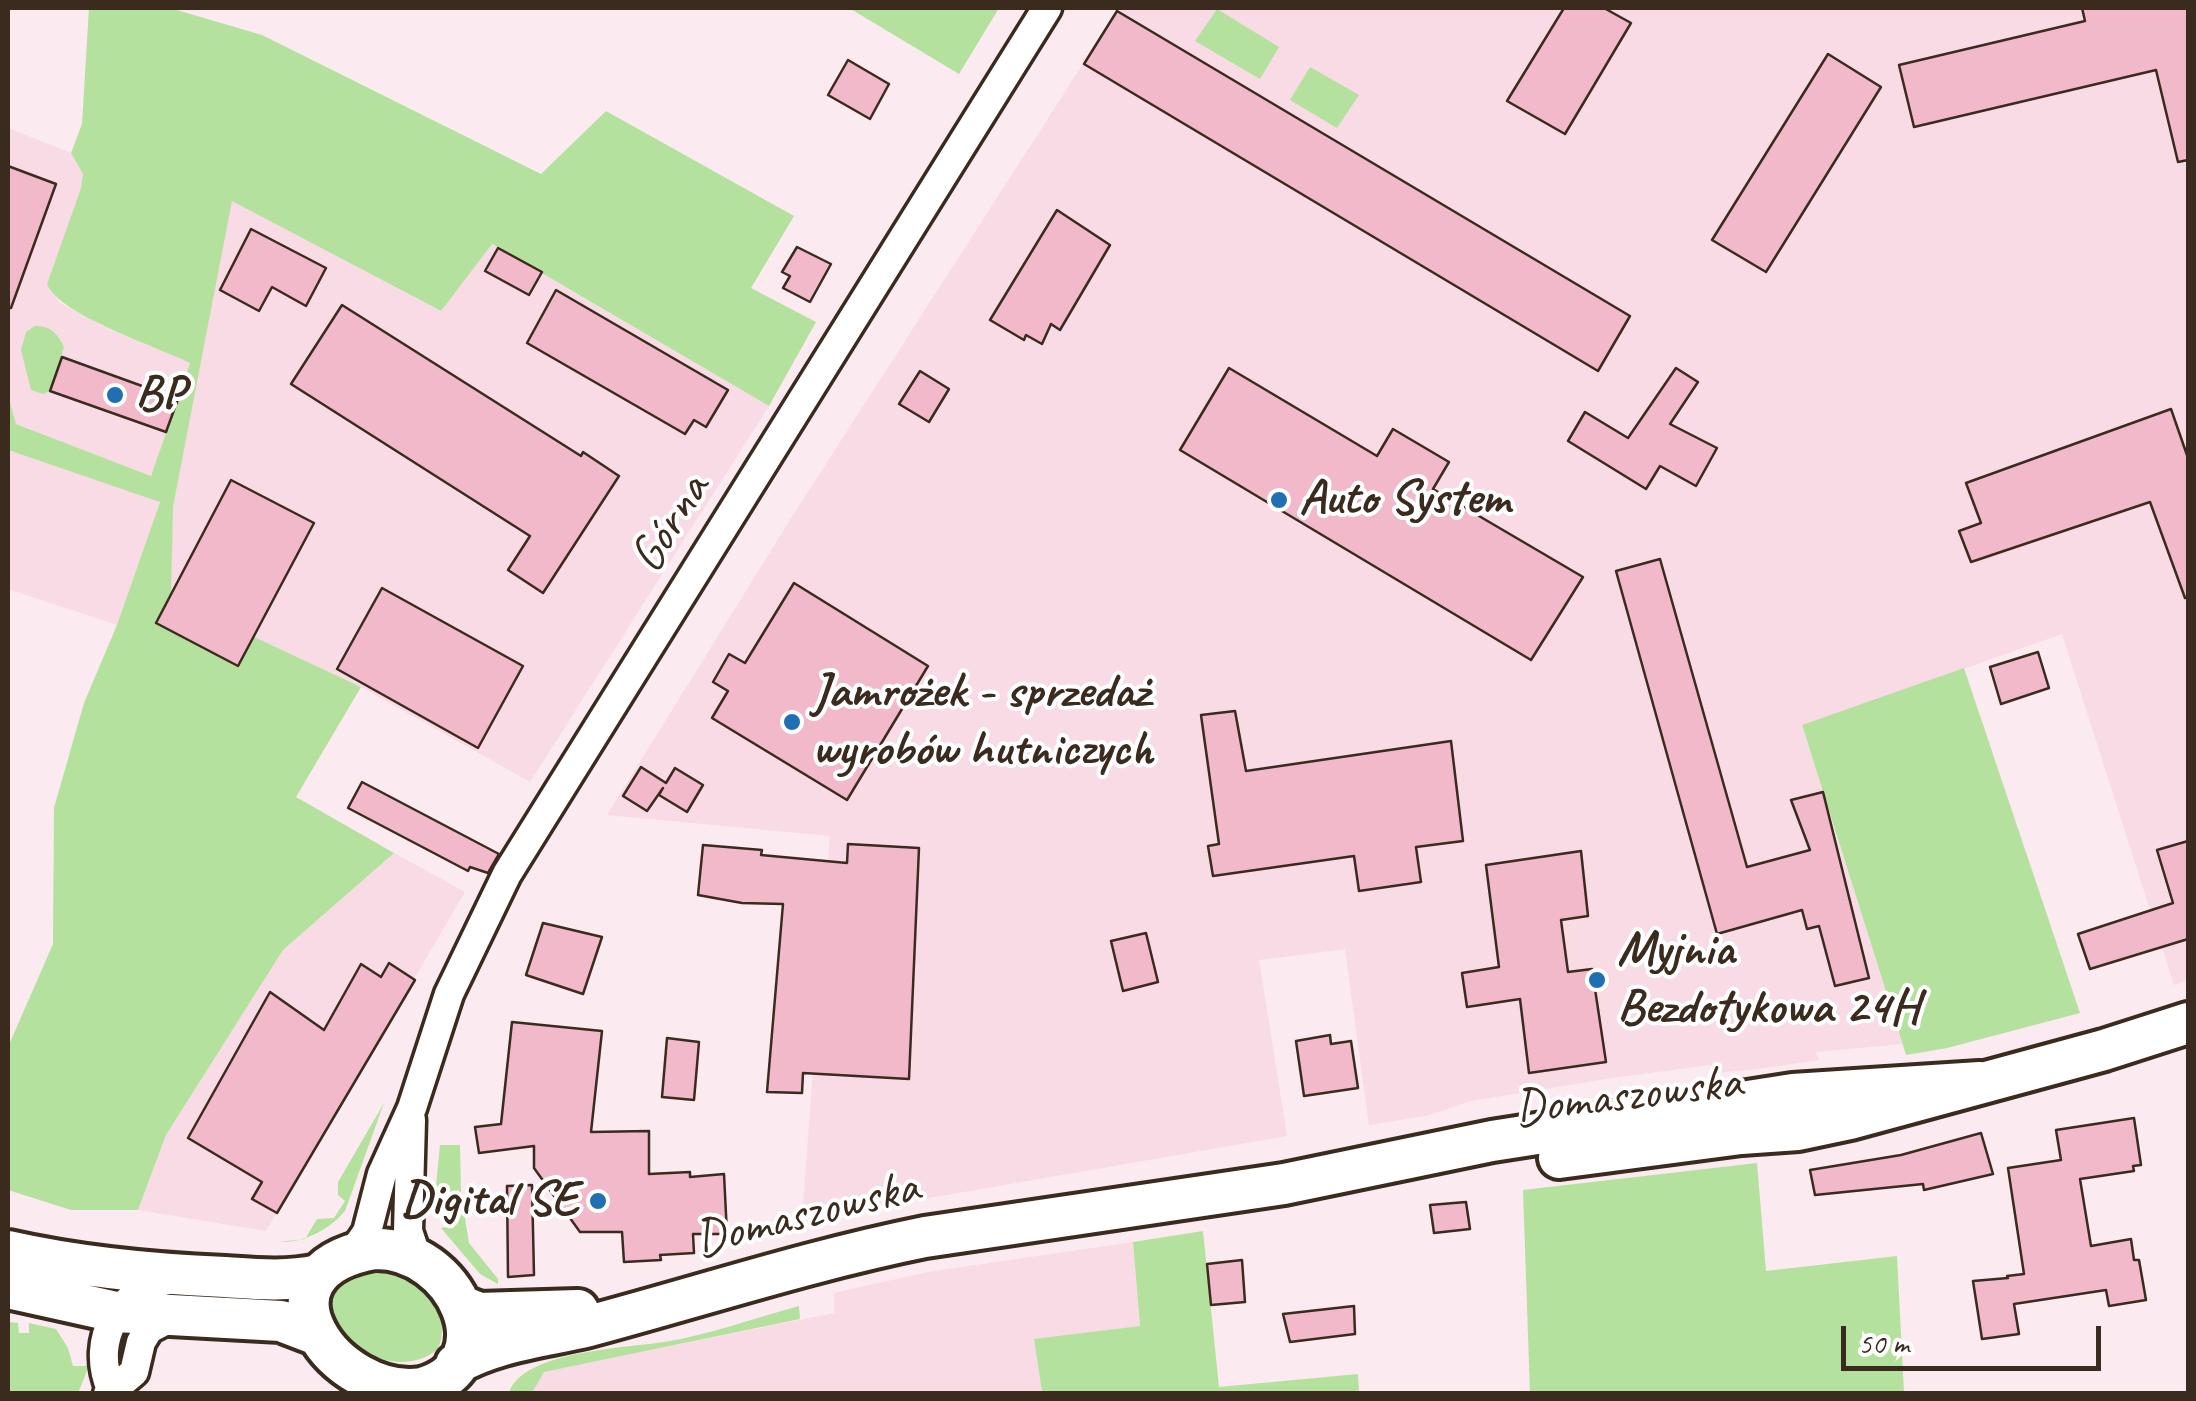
<!DOCTYPE html>
<meta charset="utf-8">
<style>
body{margin:0}
#map{position:relative;width:2196px;height:1401px;overflow:hidden;background:#fbeaef;font-family:Caveat,sans-serif}
canvas{display:block}
.frame{position:absolute;inset:0;border:10px solid #3b2a1e;pointer-events:none}
.scale{position:absolute;left:1841px;top:1326px;width:260px;height:45px;box-sizing:border-box;border:5px solid #3b2a1e;border-top:0;padding-left:12px;font-size:30px;line-height:35px;white-space:nowrap;color:#3b2a1e;-webkit-text-stroke:8px #fff;paint-order:stroke}
</style>
<div id="map">
<canvas width="2196" height="1401"></canvas>
<div class="frame"></div>
<div class="scale">50 m</div>
</div>
<script>
const ctx = document.querySelector('canvas').getContext('2d');
ctx.lineJoin = 'round';
function fill(path, color) { ctx.fillStyle = color; ctx.fill(path, 'evenodd'); }
function stroke(path, color, width, dash) { ctx.strokeStyle = color; ctx.lineWidth = width; ctx.lineCap = dash ? 'butt' : 'round'; ctx.setLineDash(dash || []); ctx.stroke(path); }
function write(font, color, halo, rows, align = 'center') {
  ctx.font = font + ' Caveat,sans-serif'; ctx.lineWidth = 8; ctx.setLineDash([]); ctx.textBaseline = 'middle'; ctx.strokeStyle = halo; ctx.fillStyle = color; for (const [text, x, y, turn = 0] of rows) {
    ctx.save(); ctx.translate(x, y); ctx.rotate((+turn || 0) * Math.PI / 180); ctx.textAlign = isNaN(turn) ? turn : align; if (halo) ctx.strokeText(text, 0, 0); ctx.fillText(text, 0, 0); ctx.restore();
  }
}
const built = new Path2D(`
 M 1119,8 L 2188,8 L 2188,979 L 2174,985 L 2062,634 L 1802,726 L 1902,1044 L 1815,1052 L 1820,1060 L 1757,1069 L 1717,1073 L 1710,1065 L 1612,1078 L 1471,1101 L 1430,1115 L 1369,1125 L 1345,949 L 1259,960 L 1287,1136 L 802,1220 L 830,836 L 607,815 L 790,520 Z
 M 8,128 L 71,153 L 83,174 L 81,188 L 47,284 L 60,303 L 112,331 L 190,362 L 151,476 L 16,424 L 8,395 Z
 M 232,200 L 440,311 L 491,244 L 769,406 L 530,782 L 361,687 L 170,598 L 173,507 Z
 M 8,450 L 160,501 L 117,625 L 8,589 Z
 M 394,853 L 465,892 L 266,1231 L 138,1210 L 166,1135 L 283,950 Z
 M 1133,1242 L 1140,1326 L 1034,1340 L 1042,1392 L 532,1394 L 543,1372 L 834,1313 L 834,1293 L 928,1272 Z`);
const green = new Path2D(`
 M 89,8 L 170,8 L 262,35 L 541,174 L 606,111 L 794,216 L 751,288 L 816,322 L 769,406 L 492,244 L 441,311 L 232,201 L 173,507 L 171,598 L 361,687 L 296,797 L 394,853 L 283,950 L 166,1135 L 138,1210 L 71,1210 L 8,1190 L 8,1047 L 53,944 L 54,808 L 84,703 L 117,625 L 160,502 L 8,450 L 8,395 L 16,424 L 151,476 L 190,363 C 158,347 59,315 47,284 L 81,188 L 83,174 L 71,153 L 82,124 Z
 M 849,8 L 999,8 L 959,74 Z
 M 1217,9 L 1279,47 L 1260,79 L 1195,41 Z
 M 1310,67 L 1359,95 L 1337,128 L 1290,100 Z
 M 35,326 C 51,326 57,333 64,347 L 50,391 L 43,394 L 31,390 L 21,350 L 26,332 Z
 M 1964,668 L 2080,1013 L 1947,1048 L 1906,1055 L 1802,725 Z
 M 384,1103 L 345,1211 C 329,1230 304,1243 279,1242 L 305,1239 L 317,1219 L 334,1218 L 345,1201 L 338,1195 L 338,1182 Z
 M 440,1145 L 460,1145 L 461,1194 L 469,1243 L 498,1279 L 498,1284 L 480,1274 L 441,1228 L 455,1225 L 452,1214 L 438,1217 L 435,1196 Z
 M 1757,1163 L 1766,1271 L 1897,1256 L 1904,1393 L 1530,1393 L 1523,1190 Z
 M 1203,1231 L 1219,1387 L 1358,1374 L 1359,1394 L 1032,1394 L 1042,1392 L 1034,1339 L 1140,1326 L 1133,1242 Z
 M 381,1271 C 416,1281 456,1306 438,1349 C 375,1401 263,1281 381,1271 Z
 M 799,1306 L 800,1319 L 544,1372 L 532,1393 L 509,1393 C 522,1351 626,1348 664,1342 C 709,1335 754,1318 799,1306 Z
 M 8,1322 L 18,1323 L 19,1333 L 29,1333 L 29,1323 L 56,1329 L 68,1348 L 73,1366 L 89,1366 L 78,1393 L 8,1393 Z`);
const building = new Path2D(`
 M 1564,8 L 1604,8 L 1631,23 L 1565,134 L 1507,101 Z
 M 2082,8 L 2188,8 L 2188,160 L 2178,162 L 2156,70 L 1914,127 L 1899,65 L 2085,21 Z
 M 1117,11 L 1630,316 L 1598,371 L 1084,64 Z
 M 1828,54 L 1881,87 L 1766,272 L 1712,240 Z
 M 848,60 L 889,84 L 870,119 L 828,95 Z
 M 8,166 L 56,184 L 11,308 L 8,308 Z
 M 1057,210 L 1110,245 L 1060,330 L 1051,324 L 1042,344 L 1026,335 L 1024,340 L 990,320 Z
 M 251,229 L 326,268 L 306,306 L 272,287 L 259,311 L 220,290 Z
 M 797,247 L 831,264 L 810,302 L 783,288 L 790,276 L 782,272 Z
 M 498,248 L 542,272 L 529,295 L 485,271 Z
 M 556,290 L 728,390 L 706,427 L 694,420 L 685,434 L 527,343 Z
 M 342,305 L 581,456 L 583,452 L 619,476 L 543,593 L 508,570 L 530,536 L 291,384 Z
 M 62,357 L 178,399 L 166,432 L 50,391 Z
 M 1229,368 L 1377,456 L 1393,429 L 1449,462 L 1433,489 L 1583,577 L 1531,660 L 1180,450 Z
 M 1676,368 L 1698,382 L 1670,424 L 1717,448 L 1696,486 L 1660,466 L 1646,489 L 1568,441 L 1585,412 L 1628,438 Z
 M 920,371 L 949,389 L 929,422 L 899,404 Z
 M 2171,409 L 2188,458 L 2188,597 L 2185,598 L 2150,502 L 1971,562 L 1959,531 L 1981,523 L 1966,483 Z
 M 231,480 L 314,523 L 238,666 L 156,623 Z
 M 1660,559 L 1747,867 L 1810,850 L 1791,800 L 1823,792 L 1869,978 L 1835,986 L 1819,926 L 1807,929 L 1802,910 L 1717,934 L 1616,571 Z
 M 794,583 L 928,666 L 847,800 L 712,718 L 728,691 L 713,682 L 729,654 L 745,663 Z
 M 382,588 L 523,666 L 478,748 L 337,669 Z
 M 2038,652 L 2049,688 L 2001,704 L 1990,667 Z
 M 1235,711 L 1246,771 L 1451,741 L 1463,841 L 1416,847 L 1421,882 L 1359,891 L 1354,856 L 1213,876 L 1208,846 L 1219,844 L 1201,715 Z
 M 641,767 L 666,783 L 675,768 L 703,785 L 687,812 L 659,795 L 663,788 L 647,811 L 623,796 Z
 M 362,782 L 499,854 L 488,873 L 470,867 L 468,871 L 348,808 Z
 M 2188,841 L 2188,939 L 2090,969 L 2078,934 L 2173,903 L 2157,850 Z
 M 848,844 L 919,848 L 909,1079 L 803,1073 L 802,1093 L 767,1092 L 783,904 L 742,903 L 698,895 L 703,845 L 762,850 L 761,855 L 847,863 Z
 M 1581,851 L 1588,916 L 1561,920 L 1568,972 L 1592,969 L 1606,1062 L 1529,1073 L 1520,999 L 1467,1007 L 1462,973 L 1499,967 L 1486,865 Z
 M 543,923 L 602,937 L 583,994 L 526,975 Z
 M 1146,933 L 1158,982 L 1123,991 L 1111,941 Z
 M 389,963 L 415,980 L 277,1213 L 252,1199 L 262,1182 L 188,1138 L 270,992 L 324,1030 L 361,964 L 381,977 Z
 M 512,1022 L 602,1031 L 591,1132 L 649,1131 L 649,1174 L 690,1172 L 690,1177 L 724,1174 L 727,1234 L 693,1234 L 694,1253 L 660,1255 L 661,1260 L 624,1262 L 622,1232 L 580,1232 L 534,1168 L 534,1146 L 479,1153 L 475,1127 L 501,1124 Z
 M 1330,1035 L 1331,1044 L 1351,1041 L 1358,1088 L 1304,1096 L 1296,1041 Z
 M 667,1038 L 699,1042 L 694,1100 L 662,1097 Z
 M 2134,1118 L 2141,1165 L 2133,1166 L 2134,1171 L 2080,1179 L 2091,1246 L 2131,1239 L 2134,1260 L 2139,1260 L 2146,1300 L 2109,1306 L 2106,1290 L 2014,1304 L 2019,1334 L 1982,1339 L 1973,1281 L 2008,1278 L 2007,1276 L 2024,1274 L 2008,1168 L 2061,1160 L 2056,1130 Z
 M 1981,1133 L 1993,1174 L 1924,1190 L 1923,1184 L 1815,1195 L 1810,1170 L 1901,1155 Z
 M 532,1185 L 534,1275 L 508,1277 L 507,1186 Z
 M 1466,1202 L 1470,1229 L 1434,1233 L 1430,1205 Z
 M 1242,1260 L 1245,1302 L 1211,1305 L 1207,1264 Z
 M 1354,1306 L 1355,1334 L 1290,1342 L 1283,1314 Z`);
const street = new Path2D(`
 M 411,1120 L 408,1231 L 417,1258
 M 352,1254 L 367,1232 L 382,1174 L 412,1108 L 449,994 L 507,874 L 1047,8
 M 111,1389 C 89,1339 120,1288 173,1279
 M 108,1394 L 134,1372 L 141,1342 L 149,1329 L 174,1316`);
const secondary = new Path2D(`
 M 1559,1158 L 1741,1134 L 1798,1130 L 1850,1119 L 2104,1050 L 2188,1023
 M 374,1249 C 457,1247 509,1364 422,1388 C 337,1401 242,1273 374,1249 Z
 M 8,1251 C 79,1267 151,1274 225,1277 C 255,1279 288,1282 318,1275
 M 8,1288 L 116,1312 L 281,1321 L 315,1334
 M 462,1306 L 479,1313 L 578,1310
 M 456,1364 C 496,1341 544,1337 589,1326 C 701,1296 811,1260 925,1237 L 1284,1184 L 1492,1141 L 1793,1094 L 1980,1082`);
const markers = [
 [115,395,10,"#1f6fb2"],
 [1279,500,10,"#1f6fb2"],
 [792,722,10,"#1f6fb2"],
 [1597,980,10,"#1f6fb2"],
 [598,1201,10,"#1f6fb2"]
];
const poiNames = [
 ["BP",135,395],
 ["Auto System",1299,500],
 ["Jamrożek - sprzedaż",812,693],
 ["wyrobów hutniczych",812,751],
 ["Myjnia",1617,951],
 ["Bezdotykowa 24H",1617,1009],
 ["Digital SE",578,1201,"right"]
];
const streetNames = [
 ["Górna",671,524,-58],
 ["Domaszowska",1628,1097,-7],
 ["Domaszowska",807,1215,-14]
];
fill(built, '#f8dbe4');
fill(green, '#b5e19f');
fill(building, '#f2b9cb');
stroke(building, '#3b2a1e', 2.5);
stroke(street, '#3b2a1e', 35);
stroke(secondary, '#3b2a1e', 48);
stroke(street, '#fff', 28);
stroke(secondary, '#fff', 40);
for (const [x, y, r, color] of markers) { const dot = new Path2D(); dot.arc(x, y, r, 0, 2 * Math.PI); ctx.fillStyle = color; ctx.fill(dot); stroke(dot, '#fff', 4); }
write('bold 50px', '#3b2a1e', '#fff', poiNames, 'left');
write('50px', '#3b2a1e', '#fff', streetNames);
</script>
